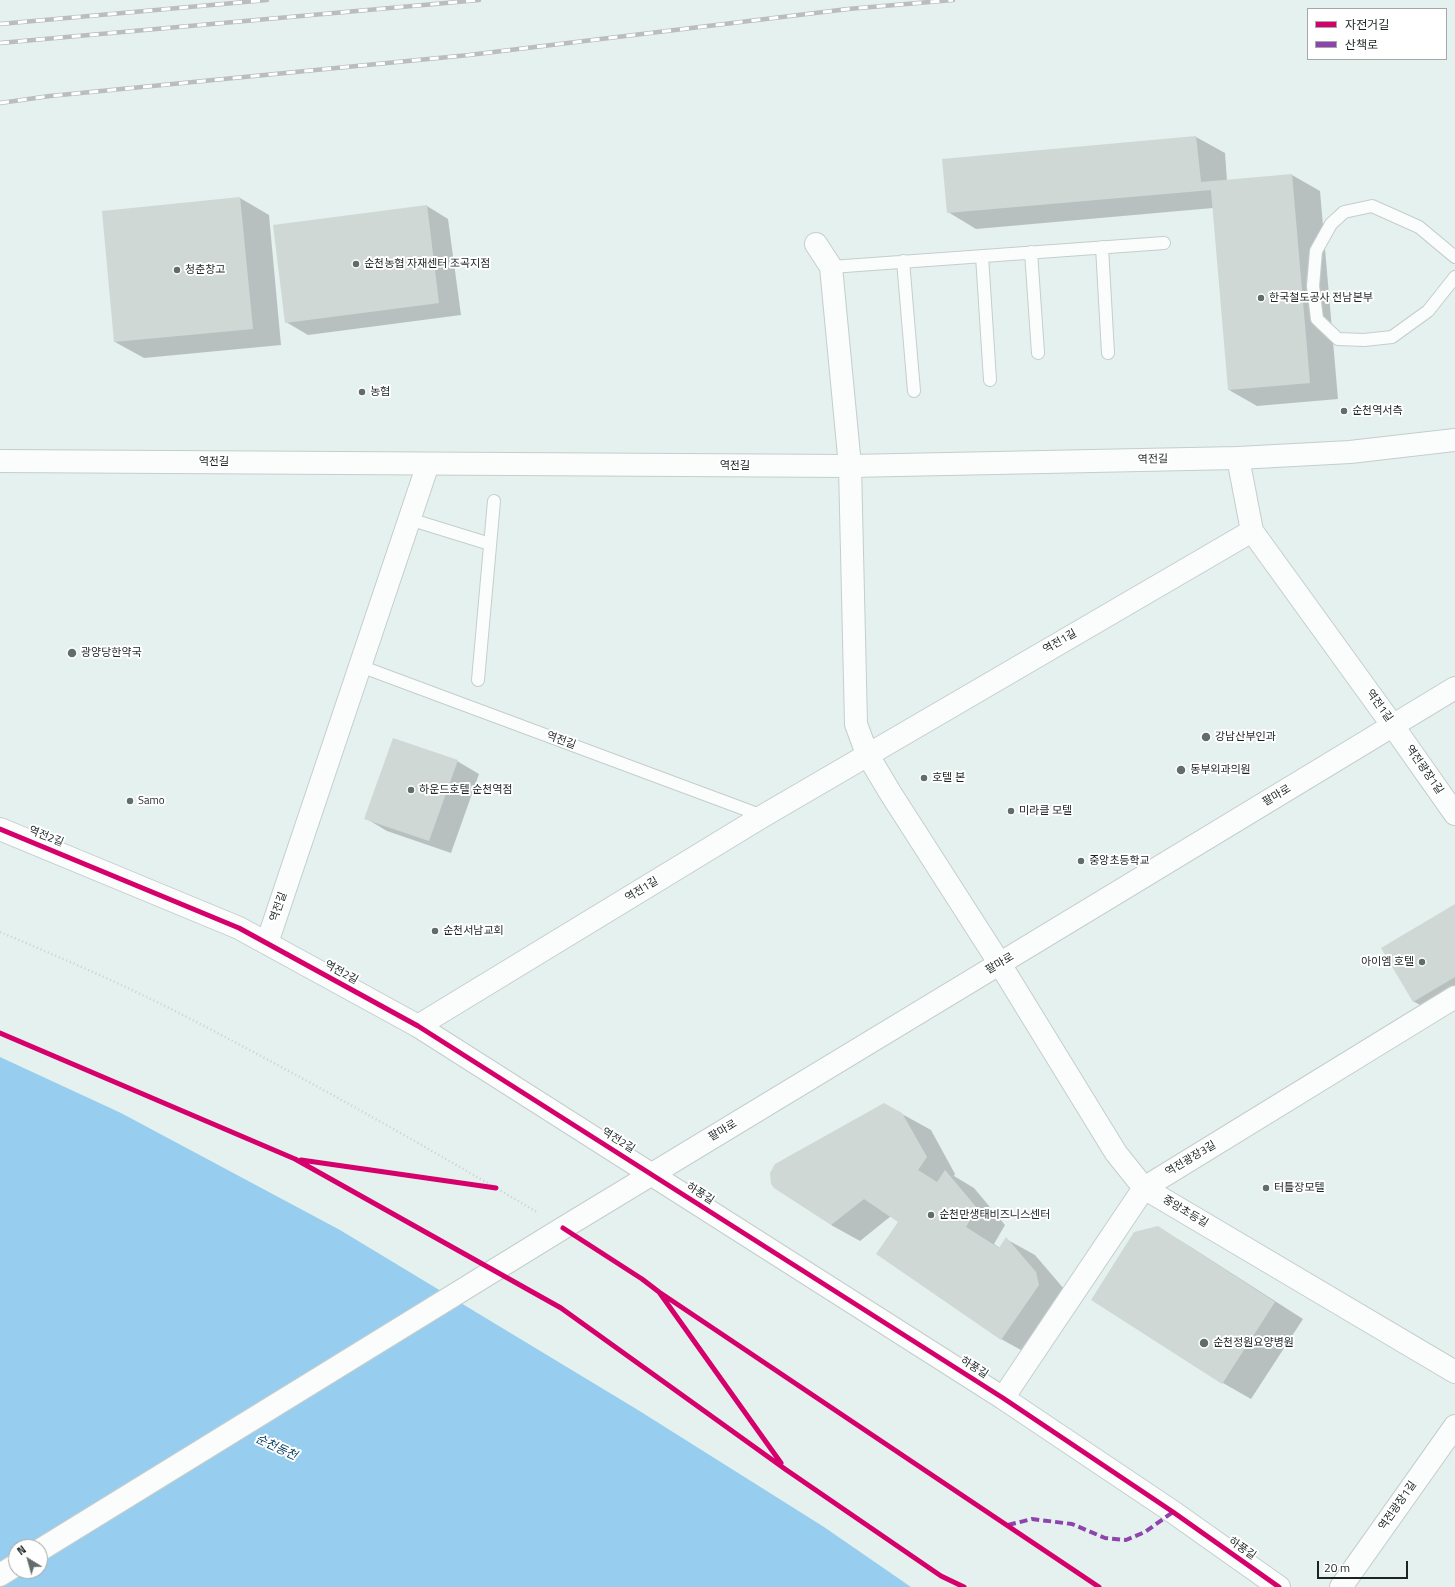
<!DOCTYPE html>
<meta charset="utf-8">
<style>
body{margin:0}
#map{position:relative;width:1455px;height:1587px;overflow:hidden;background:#e5f1ee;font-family:"Titillium Web","Noto Sans KR",sans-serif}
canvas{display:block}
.legend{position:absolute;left:1307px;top:8px;width:140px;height:52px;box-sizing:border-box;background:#fff;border:1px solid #a4a7a7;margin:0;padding:5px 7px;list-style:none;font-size:12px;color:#1b2423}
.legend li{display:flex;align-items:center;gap:8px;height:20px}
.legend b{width:20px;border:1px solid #a4a7a7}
.north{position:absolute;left:8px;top:1539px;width:40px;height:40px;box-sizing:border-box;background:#fff;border:1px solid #a4a7a7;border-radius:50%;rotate:323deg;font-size:11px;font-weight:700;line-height:16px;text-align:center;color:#1b2423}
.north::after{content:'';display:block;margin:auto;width:14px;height:18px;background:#626c6a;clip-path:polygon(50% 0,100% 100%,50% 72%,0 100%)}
.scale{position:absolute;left:1317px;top:1561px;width:91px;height:18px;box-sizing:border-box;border:2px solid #1b2423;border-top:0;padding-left:5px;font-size:12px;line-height:14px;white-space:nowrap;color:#1b2423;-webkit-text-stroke:3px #fff;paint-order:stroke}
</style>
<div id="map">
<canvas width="1455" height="1587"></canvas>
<ul class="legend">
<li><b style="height:5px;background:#d6006c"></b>자전거길</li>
<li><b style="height:5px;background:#8e44ad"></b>산책로</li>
</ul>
<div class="north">N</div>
<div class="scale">20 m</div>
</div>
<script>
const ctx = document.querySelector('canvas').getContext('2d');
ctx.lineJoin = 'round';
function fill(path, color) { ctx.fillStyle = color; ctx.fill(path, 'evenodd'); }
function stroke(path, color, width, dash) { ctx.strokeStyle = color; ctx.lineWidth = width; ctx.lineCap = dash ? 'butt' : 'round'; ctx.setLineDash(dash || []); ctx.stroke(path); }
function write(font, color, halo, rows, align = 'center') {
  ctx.font = font + ' "Titillium Web","Noto Sans KR",sans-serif'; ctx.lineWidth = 4; ctx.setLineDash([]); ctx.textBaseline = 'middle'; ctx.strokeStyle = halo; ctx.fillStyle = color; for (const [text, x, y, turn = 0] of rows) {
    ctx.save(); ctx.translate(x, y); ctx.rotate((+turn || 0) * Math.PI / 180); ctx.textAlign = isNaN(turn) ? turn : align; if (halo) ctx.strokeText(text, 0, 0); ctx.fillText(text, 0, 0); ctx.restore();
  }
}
const water = new Path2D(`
 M 0,1057 L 121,1113 L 340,1230 L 638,1410 L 824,1527 L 911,1587 L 0,1587 ZM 16,1547 L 40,1547 L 40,1571 L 16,1571 Z`);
const shadow = new Path2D(`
 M 1196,137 L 1225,153 L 1227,181 L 1292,175 L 1320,191 L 1338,399 L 1257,406 L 1229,390 L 1213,208 L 976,229 L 948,212 L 944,160 Z
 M 240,198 L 269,215 L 281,345 L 144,358 L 115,342 L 103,212 Z
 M 427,206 L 448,219 L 461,315 L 308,335 L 286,322 Z
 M 457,761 L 479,774 L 451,853 L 387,831 L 365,818 Z
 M 1455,905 L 1455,1010 L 1442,1018 L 1413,1001 Z
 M 902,1114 L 931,1130 L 955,1174 L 954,1176 L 974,1188 L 1005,1225 L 994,1244 L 1000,1248 L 1006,1239 L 1035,1255 L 1064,1289 L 1030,1355 L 1001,1339 L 899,1222 L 891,1216 L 860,1241 L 831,1225 Z
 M 1157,1227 L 1186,1244 L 1303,1319 L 1251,1399 L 1223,1383 L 1092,1299 Z`);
const building = new Path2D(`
 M 1196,136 L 1201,182 L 1292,174 L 1310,383 L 1228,390 L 1211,190 L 947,213 L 942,159 Z
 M 240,197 L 253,329 L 114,342 L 102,211 Z
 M 427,205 L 439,303 L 285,323 L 273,225 Z
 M 393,738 L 458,760 L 429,841 L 364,819 Z
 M 1455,904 L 1455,977 L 1413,1002 L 1381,948 Z
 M 884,1103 L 902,1113 L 927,1157 L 918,1170 L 937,1182 L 945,1170 L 977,1208 L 966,1227 L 999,1248 L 1006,1237 L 1036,1272 L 1039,1285 L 1001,1340 L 876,1254 L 898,1222 L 864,1199 L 831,1225 L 774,1188 L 771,1184 L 770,1173 L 775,1164 Z
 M 1158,1226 L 1275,1302 L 1222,1384 L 1091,1300 L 1134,1232 Z`);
const path = new Path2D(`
 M 0,932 C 59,957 118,982 175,1011 C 298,1074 418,1142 537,1212`);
const lane = new Path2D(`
 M 1102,247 L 1108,353
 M 1031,252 L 1038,353
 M 982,256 L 990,380
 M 1455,257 L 1419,227 L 1372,206 L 1344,212 L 1331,224 L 1316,251 L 1313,286 L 1317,319 L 1338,339 L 1364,340 L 1392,337 L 1428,311 L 1455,277
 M 903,261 L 914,391
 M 831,267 L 1164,243
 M 409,519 L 490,544
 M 360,666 L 763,816
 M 478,680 L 494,501`);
const street = new Path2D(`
 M 816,244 L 831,267 L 850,466 L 856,724 L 867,754 L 891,794 L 1000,964
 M 1252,531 L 1393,726 L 1455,814
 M 0,829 L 239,928 L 418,1026 L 1003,1398 L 1173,1512 L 1279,1587
 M 267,943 L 428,464
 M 418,1026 L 763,816 L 1252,531 L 1238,458
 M 1003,1398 L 1144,1188 L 1455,997
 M 1341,1587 L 1455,1426`);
const secondary = new Path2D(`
 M 0,461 L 850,466 L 1238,458 L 1350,452 L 1455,440
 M 1000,964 L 1116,1153 L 1144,1188 L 1455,1372
 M 40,1550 L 563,1228 L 1455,688
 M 0,1575 L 16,1565`);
const rail = new Path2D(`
 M 0,24 L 267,0
 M 0,43 L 479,0
 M 0,103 L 50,96 L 469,55 L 848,9 L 953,0`);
const quiet = new Path2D(`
 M 1008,1525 L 1032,1519 L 1072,1524 L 1105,1538 L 1126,1540 L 1145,1532 L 1173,1512`);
const cycleway = new Path2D(`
 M 0,829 L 239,928 L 418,1026 L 1003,1398 L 1173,1512 L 1279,1587
 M 0,1033 L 295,1159 L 561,1308 L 785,1469 L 941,1576 L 964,1587
 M 301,1160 L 496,1188
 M 563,1228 L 642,1279 L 659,1292 L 781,1463
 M 659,1292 L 1099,1587`);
const markers = [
 [356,264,4,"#626c6a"],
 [177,270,4,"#626c6a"],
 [1261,298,4,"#626c6a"],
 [362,392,4,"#626c6a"],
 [1344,411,4,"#626c6a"],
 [72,653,5,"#626c6a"],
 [1206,737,5,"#626c6a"],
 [1181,770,5,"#626c6a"],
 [924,778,4,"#626c6a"],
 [411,790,4,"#626c6a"],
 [130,801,4,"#626c6a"],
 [1011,811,4,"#626c6a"],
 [1081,861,4,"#626c6a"],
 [435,931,4,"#626c6a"],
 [1422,962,4,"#626c6a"],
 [1266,1188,4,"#626c6a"],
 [931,1215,4,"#626c6a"],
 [1204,1343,5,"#626c6a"]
];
const poiNames = [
 ["순천농협 자재센터 조곡지점",364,264],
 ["청춘창고",185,270],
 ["한국철도공사 전남본부",1269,298],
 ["농협",370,392],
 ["순천역서측",1352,411],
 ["광양당한약국",81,653],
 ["강남산부인과",1215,737],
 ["동부외과의원",1190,770],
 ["호텔 본",932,778],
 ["하운드호텔 순천역점",419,790],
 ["Samo",138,801],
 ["미라클 모텔",1019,811],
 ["중앙초등학교",1089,861],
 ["순천서남교회",443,931],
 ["아이엠 호텔",1414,962,"right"],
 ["터틀장모텔",1274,1188],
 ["순천만생태비즈니스센터",939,1215],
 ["순천정원요양병원",1213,1343]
];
const streetNames = [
 ["역전길",1153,460,-1],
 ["역전길",214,462],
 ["역전길",735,466],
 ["역전1길",1060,642,-30],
 ["역전1길",1379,706,54],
 ["역전길",561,741,20],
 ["역전광장1길",1424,770,55],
 ["팔마로",1277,796,-31],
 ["역전2길",46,837,22],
 ["역전1길",642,890,-31],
 ["역전길",279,907,-71],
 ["팔마로",1000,964,-31],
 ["역전2길",341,973,29],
 ["팔마로",723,1131,-31],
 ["역전2길",618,1141,32],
 ["역전광장3길",1191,1159,-31],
 ["하풍길",700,1194,32],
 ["중앙초등길",1185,1212,31],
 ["하풍길",974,1368,32],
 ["역전광장1길",1398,1506,-55],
 ["하풍길",1242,1549,35]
];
const waterNames = [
 ["순천동천",276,1448,25]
];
fill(water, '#97cef0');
fill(shadow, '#0003');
fill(building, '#cfd8d5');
stroke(lane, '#c4cecc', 14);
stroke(street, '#c4cecc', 24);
stroke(secondary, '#c4cecc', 24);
stroke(path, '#ccd0cf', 2.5, [1, 3]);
stroke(lane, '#fbfdfc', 12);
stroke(street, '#fbfdfc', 22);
stroke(secondary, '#fbfdfc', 22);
stroke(rail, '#babdbd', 4.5);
stroke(rail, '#fff', 3, [9]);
stroke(quiet, '#8e44ad', 4, [8, 4]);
stroke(cycleway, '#d6006c', 5);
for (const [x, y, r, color] of markers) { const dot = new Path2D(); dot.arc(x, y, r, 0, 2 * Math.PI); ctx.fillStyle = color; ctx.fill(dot); stroke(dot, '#fff', 1.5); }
write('11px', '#1b2423', '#fff', poiNames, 'left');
write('11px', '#1b2423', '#fff', streetNames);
write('italic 12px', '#003f5f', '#fff', waterNames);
</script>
